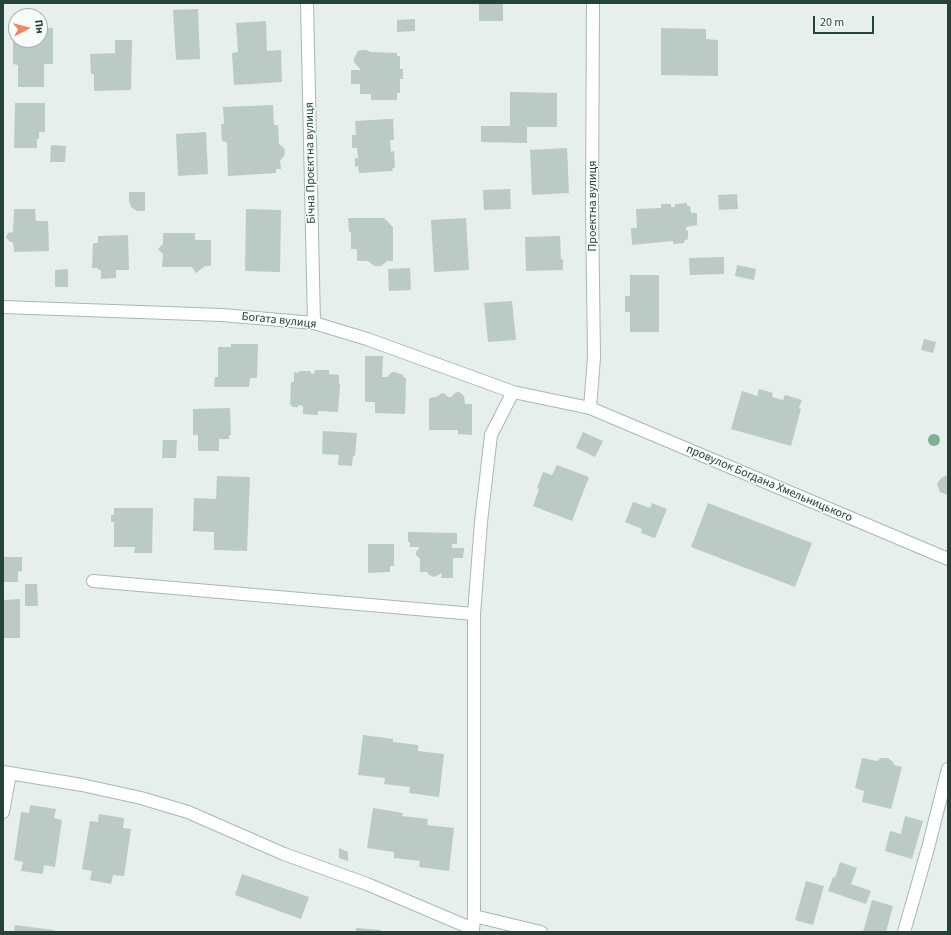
<!DOCTYPE html>
<meta charset="utf-8">
<style>
body{margin:0}
#map{position:relative;width:951px;height:935px;overflow:hidden;background:#e6efeb;font-family:"Source Sans 3",sans-serif}
canvas{display:block}
.frame{position:absolute;inset:0;border:4px solid #24423a;pointer-events:none}
.north{position:absolute;left:8px;top:8px;width:40px;height:40px;box-sizing:border-box;background:#f7fbf9;border:1px solid #a3b1ad;border-radius:50%;rotate:83deg;font-size:11px;font-weight:700;line-height:16px;text-align:center;color:#24423a}
.north::after{content:'';display:block;margin:auto;width:14px;height:18px;background:#f4845f;clip-path:polygon(50% 0,100% 100%,50% 72%,0 100%)}
.scale{position:absolute;left:813px;top:16px;width:61px;height:18px;box-sizing:border-box;border:2px solid #24423a;border-top:0;padding-left:5px;font-size:12px;line-height:14px;white-space:nowrap;color:#24423a;-webkit-text-stroke:3px #f7fbf9;paint-order:stroke}
</style>
<div id="map">
<canvas width="951" height="935"></canvas>
<div class="frame"></div>
<div class="north">Пн</div>
<div class="scale">20 m</div>
</div>
<script>
const ctx = document.querySelector('canvas').getContext('2d');
ctx.lineJoin = 'round';
function fill(path, color) { ctx.fillStyle = color; ctx.fill(path, 'evenodd'); }
function stroke(path, color, width, dash) { ctx.strokeStyle = color; ctx.lineWidth = width; ctx.lineCap = dash ? 'butt' : 'round'; ctx.setLineDash(dash || []); ctx.stroke(path); }
function write(font, color, halo, rows, align = 'center') {
  ctx.font = font + ' "Source Sans 3",sans-serif'; ctx.lineWidth = 3; ctx.setLineDash([]); ctx.textBaseline = 'middle'; ctx.strokeStyle = halo; ctx.fillStyle = color; for (const [text, x, y, turn = 0] of rows) {
    ctx.save(); ctx.translate(x, y); ctx.rotate((+turn || 0) * Math.PI / 180); ctx.textAlign = isNaN(turn) ? turn : align; if (halo) ctx.strokeText(text, 0, 0); ctx.fillText(text, 0, 0); ctx.restore();
  }
}
const building = new Path2D(`
 M 479,3 L 503,3 L 503,21 L 479,21 Z
 M 198,9 L 200,59 L 176,60 L 173,10 Z
 M 415,19 L 415,31 L 397,32 L 397,20 Z
 M 266,21 L 267,51 L 281,50 L 282,82 L 234,85 L 232,53 L 238,52 L 236,23 Z
 M 13,28 L 16,28 L 16,40 L 40,40 L 40,28 L 53,28 L 53,64 L 44,64 L 44,87 L 18,87 L 18,65 L 13,64 Z
 M 661,28 L 706,29 L 706,39 L 718,40 L 718,76 L 661,75 Z
 M 115,40 L 132,40 L 131,90 L 94,91 L 94,74 L 91,74 L 90,54 L 115,53 Z
 M 362,50 L 366,50 L 371,52 L 397,53 L 397,56 L 400,56 L 400,69 L 403,69 L 403,79 L 400,79 L 400,93 L 397,93 L 397,100 L 371,100 L 371,94 L 360,94 L 360,84 L 351,84 L 351,70 L 361,70 L 354,62 L 354,58 L 358,51 Z
 M 510,92 L 557,93 L 557,127 L 527,127 L 527,143 L 481,142 L 481,126 L 510,126 Z
 M 15,103 L 45,103 L 45,132 L 39,132 L 39,139 L 37,139 L 37,148 L 14,148 Z
 M 273,105 L 274,125 L 278,125 L 279,144 L 284,148 L 285,152 L 284,156 L 280,161 L 281,169 L 276,169 L 276,173 L 228,176 L 227,142 L 222,141 L 221,124 L 224,124 L 223,107 Z
 M 389,119 L 393,119 L 394,140 L 390,140 L 391,152 L 394,151 L 395,168 L 392,168 L 393,171 L 359,173 L 358,166 L 355,167 L 355,158 L 358,158 L 357,148 L 352,148 L 352,135 L 356,135 L 355,121 Z
 M 206,132 L 208,174 L 178,176 L 176,134 Z
 M 51,145 L 66,146 L 65,162 L 50,162 Z
 M 567,148 L 569,193 L 532,195 L 530,150 Z
 M 510,189 L 511,209 L 484,210 L 483,190 Z
 M 129,192 L 145,192 L 145,211 L 137,211 L 131,207 L 129,201 Z
 M 737,194 L 738,209 L 719,210 L 718,195 Z
 M 687,203 L 687,206 L 690,206 L 691,213 L 697,213 L 697,225 L 686,227 L 686,231 L 688,230 L 688,239 L 684,241 L 684,243 L 673,244 L 673,241 L 632,245 L 631,228 L 637,228 L 636,209 L 661,208 L 661,204 L 671,204 L 671,207 L 675,207 L 675,204 Z
 M 14,209 L 35,209 L 36,221 L 48,221 L 49,251 L 14,252 L 13,242 L 10,242 L 6,237 L 8,233 L 13,232 Z
 M 246,209 L 281,210 L 280,272 L 245,271 Z
 M 348,218 L 384,218 L 393,227 L 393,261 L 387,261 L 381,266 L 374,266 L 368,261 L 357,261 L 357,249 L 351,249 L 351,232 L 349,232 Z
 M 466,218 L 469,270 L 434,272 L 431,220 Z
 M 163,233 L 195,233 L 195,240 L 211,240 L 211,266 L 205,266 L 196,273 L 192,267 L 162,267 L 163,254 L 158,249 L 163,244 Z
 M 128,235 L 129,270 L 116,270 L 116,278 L 101,279 L 101,270 L 98,270 L 98,268 L 92,268 L 93,243 L 98,243 L 98,236 Z
 M 560,236 L 561,260 L 563,259 L 563,270 L 526,271 L 525,237 Z
 M 724,257 L 724,274 L 690,275 L 689,258 Z
 M 737,265 L 756,269 L 754,280 L 735,276 Z
 M 410,268 L 411,290 L 389,291 L 388,269 Z
 M 68,269 L 68,287 L 55,287 L 55,270 Z
 M 630,275 L 659,275 L 659,332 L 630,332 L 630,312 L 625,312 L 625,296 L 630,296 Z
 M 512,301 L 516,340 L 488,342 L 484,303 Z
 M 924,339 L 936,342 L 933,353 L 921,350 Z
 M 231,344 L 258,344 L 257,378 L 250,378 L 249,387 L 214,387 L 215,377 L 218,377 L 218,347 L 231,347 Z
 M 365,356 L 383,356 L 382,377 L 387,377 L 392,372 L 395,372 L 403,375 L 404,378 L 406,378 L 405,414 L 375,413 L 375,402 L 365,402 Z
 M 315,370 L 329,370 L 329,374 L 339,375 L 339,384 L 340,384 L 338,412 L 318,411 L 318,415 L 303,414 L 303,406 L 298,405 L 298,407 L 292,407 L 292,405 L 290,405 L 291,382 L 294,382 L 294,372 L 299,373 L 299,371 L 311,371 L 310,373 L 314,374 Z
 M 759,389 L 773,393 L 772,397 L 783,400 L 785,395 L 802,400 L 799,408 L 801,409 L 791,446 L 731,429 L 742,391 L 757,396 Z
 M 458,392 L 461,393 L 464,396 L 465,404 L 472,404 L 472,435 L 458,434 L 458,430 L 429,430 L 429,398 L 436,397 L 442,393 L 445,394 L 448,397 L 451,397 L 455,393 Z
 M 230,408 L 231,435 L 229,435 L 229,439 L 219,439 L 219,451 L 198,451 L 198,435 L 193,435 L 193,409 Z
 M 323,431 L 357,433 L 355,456 L 353,456 L 352,466 L 338,465 L 339,455 L 322,454 Z
 M 583,432 L 603,441 L 595,457 L 576,448 Z
 M 163,440 L 177,440 L 176,458 L 162,458 Z
 M 557,465 L 589,477 L 572,521 L 533,506 L 539,489 L 537,488 L 543,472 L 552,475 Z
 M 948,475 L 948,495 L 940,492 L 937,484 L 941,478 Z
 M 217,476 L 250,477 L 247,551 L 214,550 L 214,532 L 193,531 L 194,498 L 216,499 Z
 M 633,502 L 650,508 L 652,503 L 667,509 L 655,538 L 641,533 L 642,529 L 625,522 Z
 M 708,503 L 812,543 L 795,587 L 691,547 Z
 M 114,508 L 153,508 L 152,553 L 134,553 L 135,547 L 114,547 L 114,522 L 111,522 L 111,515 L 114,515 Z
 M 408,532 L 457,533 L 457,544 L 452,544 L 452,548 L 464,548 L 463,558 L 453,558 L 453,578 L 441,578 L 442,573 L 434,577 L 429,575 L 427,572 L 420,572 L 420,559 L 416,555 L 416,552 L 420,547 L 410,547 L 410,542 L 408,542 Z
 M 368,544 L 394,544 L 394,566 L 390,566 L 390,572 L 368,573 Z
 M 3,557 L 22,557 L 22,571 L 18,572 L 18,582 L 3,582 Z
 M 25,584 L 37,584 L 38,606 L 25,606 Z
 M 20,599 L 20,638 L 3,638 L 3,600 Z
 M 363,735 L 393,739 L 393,742 L 418,745 L 418,751 L 444,754 L 439,797 L 409,793 L 410,787 L 384,784 L 385,778 L 358,775 Z
 M 862,758 L 877,761 L 881,758 L 888,758 L 893,762 L 894,765 L 902,767 L 891,809 L 862,802 L 864,791 L 855,788 Z
 M 30,805 L 56,809 L 54,818 L 62,820 L 55,867 L 44,865 L 43,874 L 21,871 L 23,862 L 14,860 L 21,812 L 29,813 Z
 M 373,808 L 403,813 L 402,816 L 428,819 L 427,825 L 454,828 L 449,871 L 419,867 L 420,861 L 394,858 L 394,852 L 367,848 Z
 M 99,814 L 124,818 L 123,828 L 131,829 L 124,876 L 113,875 L 111,884 L 90,880 L 92,871 L 82,869 L 90,821 L 98,822 Z
 M 905,816 L 923,821 L 912,859 L 885,851 L 890,831 L 901,834 Z
 M 339,848 L 348,852 L 348,861 L 339,858 Z
 M 840,862 L 857,868 L 851,884 L 871,891 L 866,904 L 828,891 L 833,877 L 835,878 Z
 M 242,874 L 309,897 L 301,919 L 235,895 Z
 M 806,881 L 824,886 L 813,925 L 795,920 Z
 M 872,900 L 893,906 L 886,932 L 863,932 Z
 M 15,925 L 54,930 L 53,932 L 14,932 Z
 M 356,928 L 381,930 L 381,932 L 356,932 Z`);
const minor = new Path2D(`
 M 307,3 L 314,323
 M 3,307 L 222,315 L 314,323 L 367,339 L 513,392 L 590,408 L 948,559
 M 590,408 L 594,358 L 592,205 L 593,3
 M 93,581 L 474,614
 M 3,772 L 82,785 L 141,798 L 188,812 L 284,854 L 367,884 L 473,929
 M 3,812 L 10,773
 M 474,916 L 541,932
 M 473,932 L 474,916 L 474,614 L 481,522 L 491,435 L 513,392
 M 904,932 L 928,848 L 948,769`);
const trees = [
 [934,440]
];
const streetNames = [
 ["Бічна Проєктна вулиця",311,163,-91],
 ["Проектна вулиця",593,206,-90],
 ["Богата вулиця",279,321,6],
 ["провулок Богдана Хмельницького",769,484,23]
];
fill(building, '#bbcac4');
stroke(minor, '#a8b8b2', 14);
stroke(minor, '#fff', 12);
ctx.fillStyle = '#80af93';
for (const [x, y] of trees) { ctx.beginPath(); ctx.arc(x, y, 6, 0, 2 * Math.PI); ctx.fill(); }
write('12px', '#24423a', '#f7fbf9', streetNames);
</script>
